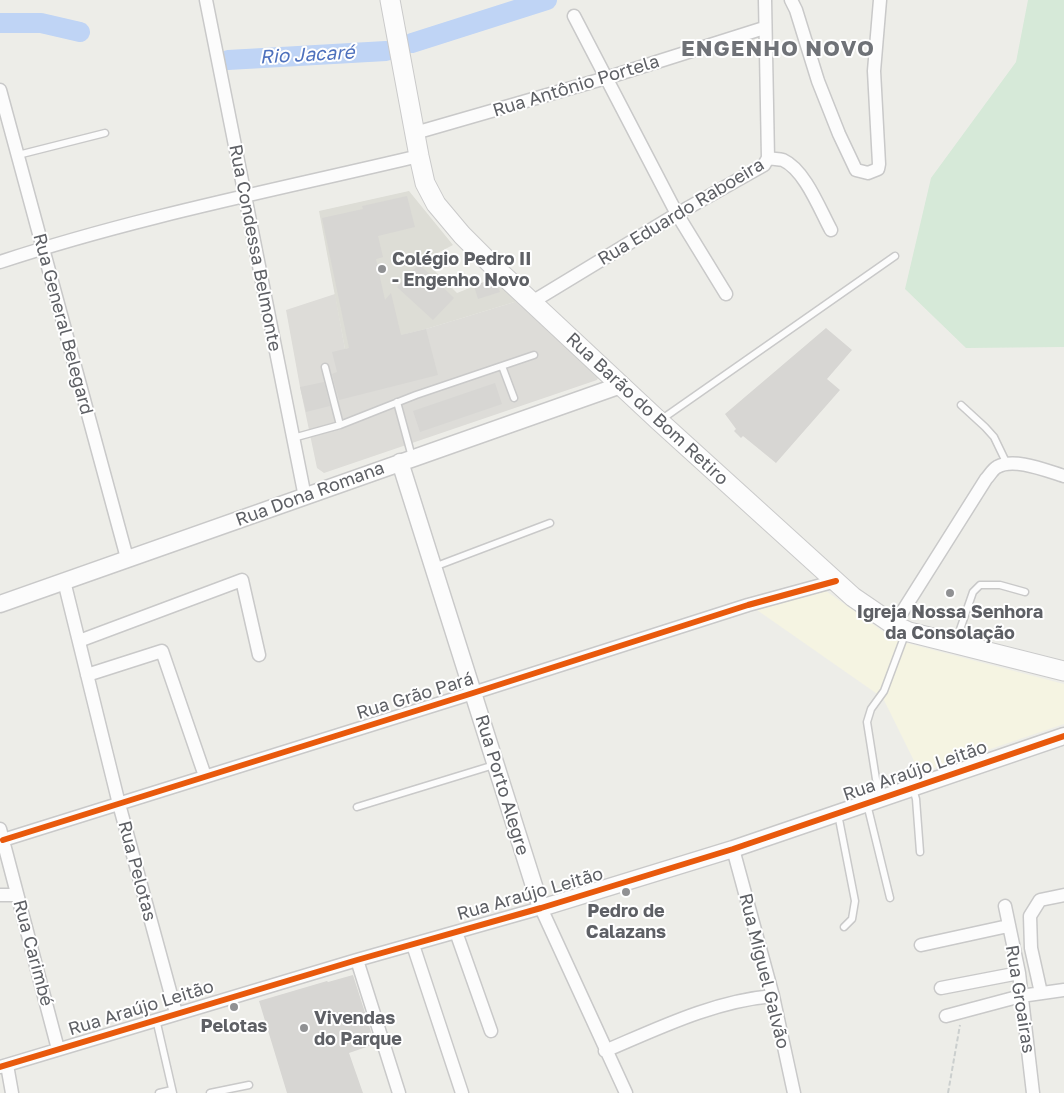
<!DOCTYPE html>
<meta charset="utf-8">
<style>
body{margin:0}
canvas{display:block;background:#edede8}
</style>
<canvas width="1064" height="1093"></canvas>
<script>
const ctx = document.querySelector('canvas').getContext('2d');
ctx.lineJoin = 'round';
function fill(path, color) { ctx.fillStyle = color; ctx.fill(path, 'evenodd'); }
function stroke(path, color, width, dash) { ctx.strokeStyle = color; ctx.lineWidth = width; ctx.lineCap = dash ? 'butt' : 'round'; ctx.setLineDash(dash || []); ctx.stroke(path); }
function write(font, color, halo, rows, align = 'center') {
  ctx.font = font + ' "Golos Text",sans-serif'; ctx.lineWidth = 4; ctx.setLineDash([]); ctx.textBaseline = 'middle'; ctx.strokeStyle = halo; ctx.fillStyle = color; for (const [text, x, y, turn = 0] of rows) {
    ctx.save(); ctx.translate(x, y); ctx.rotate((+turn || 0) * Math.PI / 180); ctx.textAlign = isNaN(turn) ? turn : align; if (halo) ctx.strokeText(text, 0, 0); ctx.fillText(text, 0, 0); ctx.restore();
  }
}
const commercial = new Path2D(`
 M 826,591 L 895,640 L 1064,684 L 1064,724 L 920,773 L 883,698 L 757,610 Z`);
const industrial = new Path2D(`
 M 335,294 L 345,349 L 426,329 L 521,300 L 600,374 L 597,380 L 324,473 L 317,468 L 300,387 L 286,310 Z`);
const education = new Path2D(`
 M 409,191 L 453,245 L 424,260 L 457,293 L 495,278 L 521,300 L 426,329 L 345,349 L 319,211 Z`);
const green = new Path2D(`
 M 1028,0 L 1064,0 L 1064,347 L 966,348 L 905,289 L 931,178 L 1016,62 Z`);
const river = new Path2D(`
 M 0,23 L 41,23 L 80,32
 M 412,43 L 547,0
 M 228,60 L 386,51`);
const building = new Path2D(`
 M 407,196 L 415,227 L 378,236 L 383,257 L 376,259 L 385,300 L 391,293 L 401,335 L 426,329 L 438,375 L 339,400 L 332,374 L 337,372 L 332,352 L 349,348 L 322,218 L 363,209 L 362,206 Z
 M 419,264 L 454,298 L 433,320 L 397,287 Z
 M 491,279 L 497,285 L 500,292 L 478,299 L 474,286 Z
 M 826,328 L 852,350 L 827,379 L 840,390 L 776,463 L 743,436 L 741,438 L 734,431 L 736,429 L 725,414 Z
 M 324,382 L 330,406 L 306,412 L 300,387 Z
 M 495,383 L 502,404 L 420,432 L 413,411 Z
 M 353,975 L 375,1044 L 349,1053 L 363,1093 L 287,1093 L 259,1001 L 327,981 L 328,982 Z`);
const path = new Path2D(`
 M 948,1093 L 960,1025`);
const service = new Path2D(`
 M 18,155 L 105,133
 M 502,366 L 514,398
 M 325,367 L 340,425
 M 397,402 L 412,457
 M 961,405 L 985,427 L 994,437 L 1007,464
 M 662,419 L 895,256
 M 293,438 L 340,425 L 416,395 L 534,355
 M 434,567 L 550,523
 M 956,641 L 973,592 L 980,585 L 1000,585 L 1025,592
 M 913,789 L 916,799 L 920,852
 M 883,798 L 876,779 L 867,722 L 871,709 L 884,691 L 906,632
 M 867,804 L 890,898
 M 357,807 L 494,765
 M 838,814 L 855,901 L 852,919 L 844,927
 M 156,1019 L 173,1093
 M 159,1093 L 172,1090
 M 210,1093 L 249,1085`);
const minor = new Path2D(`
 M 206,0 L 305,497
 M 791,0 L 796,10 L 818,81 L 839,134 L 856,170 L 868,173 L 878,169 L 879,164 L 874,71 L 880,0
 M 574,16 L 677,214 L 726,294
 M 0,90 L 127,558
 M 415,133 L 606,78 L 764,28
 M 768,158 C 773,159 779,159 783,160 C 805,170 820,210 831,230
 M 0,262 C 136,217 280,189 419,156
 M 532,302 L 677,214 L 764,165 L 768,158 L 765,0
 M 64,581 L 119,804 L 176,1013
 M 894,625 L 986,479 C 989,476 993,469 997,467 C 1014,457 1047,471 1064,476
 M 79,641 L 242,580 L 259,655
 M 87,675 L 162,651 L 205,776
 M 0,829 L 58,1049
 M 3,840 L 473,693 L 748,605 L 836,581
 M 733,849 L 773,996 L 794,1093
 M 0,895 L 17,895
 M 1005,906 L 1019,973 L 1033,1093
 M 456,932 L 491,1031
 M 413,945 L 462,1093
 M 921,945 L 1008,926
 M 357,960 L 399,1093
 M 941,988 L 1019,973
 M 1041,993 L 1031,948 L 1030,916 L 1040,900 L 1064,895
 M 946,1016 L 1021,996 L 1064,990
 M 605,1051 C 659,1028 714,1001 773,996
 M 7,1065 L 12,1093
 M 0,1067 L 357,960 L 541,908 L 626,1093`);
const tertiary = new Path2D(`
 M 400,462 L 541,908 L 733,849 L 1064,736
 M 0,604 L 621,385`);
const secondary = new Path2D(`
 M 390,0 L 419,156 L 425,183 L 436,204 L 462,235 L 490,263 L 659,421 L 853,597 L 894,625 L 909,632 L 1064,671`);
const cycleway = new Path2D(`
 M 3,840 L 473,693 L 748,605 L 836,581
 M 0,1067 L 357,960 L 541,908 L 733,849 L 1064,736`);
const markers = [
 [382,269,5,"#909193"],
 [950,593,5,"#909193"],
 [626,892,5,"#909193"],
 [234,1007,5,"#909193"],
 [304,1028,5,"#909193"]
];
const streetNames = [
 ["Rua Antônio Portela",576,86,-17],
 ["Rua Eduardo Raboeira",681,212,-31],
 ["Rua Condessa Belmonte",255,248,79],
 ["Rua General Belegard",63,324,75],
 ["Rua Barão do Bom Retiro",647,409,43],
 ["Rua Dona Romana",310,494,-20],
 ["Rua Grão Pará",415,696,-17],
 ["Rua Araújo Leitão",915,771,-19],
 ["Rua Porto Alegre",502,785,73],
 ["Rua Pelotas",137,871,75],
 ["Rua Araújo Leitão",530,894,-16],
 ["Rua Carimbé",33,953,75],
 ["Rua Miguel Galvão",764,971,76],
 ["Rua Groairas",1020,999,81],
 ["Rua Araújo Leitão",141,1008,-17]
];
const poiNames = [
 ["Colégio Pedro II",392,259,"left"],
 ["- Engenho Novo",392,280,"left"],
 ["Igreja Nossa Senhora",950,612],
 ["da Consolação",950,633],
 ["Pedro de",626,911],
 ["Calazans",626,932],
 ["Vivendas",314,1018,"left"],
 ["do Parque",314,1039,"left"],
 ["Pelotas",234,1026]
];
const waterNames = [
 ["Rio Jacaré",307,55,-3]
];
const districtNames = [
 ["ENGENHO NOVO",778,49]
];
fill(commercial, '#f5f4e2');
fill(industrial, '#dddcd8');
fill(education, '#ddddd6');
fill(green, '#d6e9d8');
stroke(river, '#bfd4f5', 20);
fill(building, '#d7d6d3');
stroke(service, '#c9c9c9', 9);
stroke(minor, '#c9c9c9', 15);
stroke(tertiary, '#c9c9c9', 19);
stroke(secondary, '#cacaca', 21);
stroke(path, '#cbcfce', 2, [5, 2.5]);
stroke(service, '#fcfcfc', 6);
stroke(minor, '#fcfcfc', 12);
stroke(tertiary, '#fcfcfc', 16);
stroke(secondary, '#fcfcfc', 19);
stroke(cycleway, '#e8590c', 6);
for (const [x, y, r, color] of markers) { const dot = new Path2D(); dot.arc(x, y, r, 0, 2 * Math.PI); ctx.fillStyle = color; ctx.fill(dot); stroke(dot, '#fff', 2); }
write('18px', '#5e6065', '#fff', streetNames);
write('bold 18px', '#5e6065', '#fff', poiNames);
write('italic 19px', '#4e71bd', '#fff', waterNames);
ctx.letterSpacing = '1px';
write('bold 22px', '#6f7277', '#fff', districtNames);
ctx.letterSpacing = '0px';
</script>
